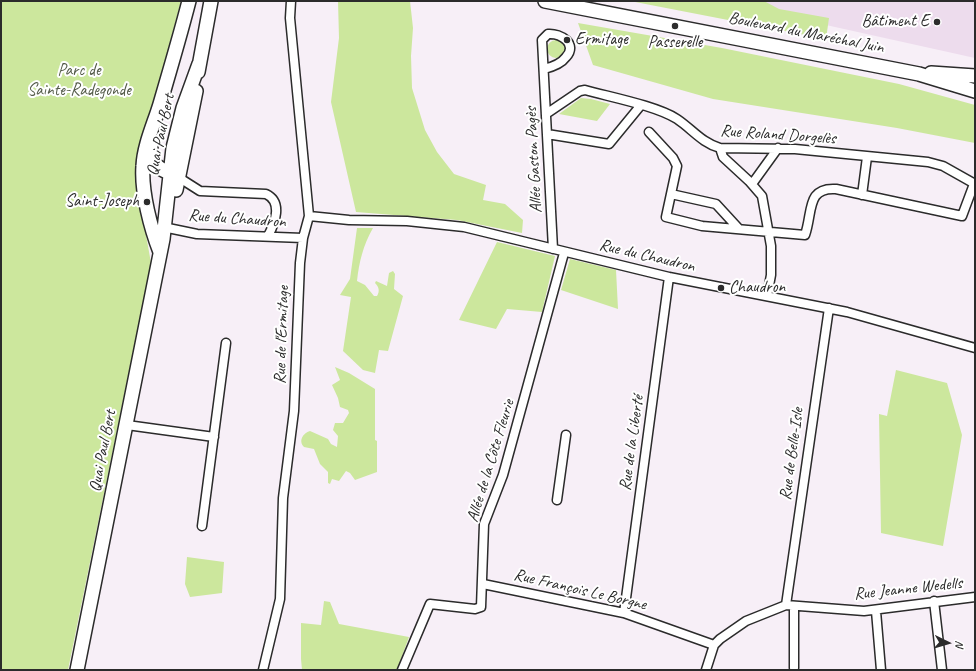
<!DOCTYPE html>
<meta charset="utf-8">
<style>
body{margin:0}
#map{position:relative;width:976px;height:671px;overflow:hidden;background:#f7eff7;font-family:Caveat,sans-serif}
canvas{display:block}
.frame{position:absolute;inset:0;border:2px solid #2b2b2b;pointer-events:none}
.north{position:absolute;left:928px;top:623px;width:40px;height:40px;-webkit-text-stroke:3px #fff;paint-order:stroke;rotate:95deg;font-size:11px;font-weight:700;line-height:16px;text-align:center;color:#2b2b2b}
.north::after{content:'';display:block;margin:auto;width:14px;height:18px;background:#2b2b2b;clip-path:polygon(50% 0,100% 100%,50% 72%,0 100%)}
</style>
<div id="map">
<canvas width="976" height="671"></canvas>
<div class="frame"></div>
<div class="north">N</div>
</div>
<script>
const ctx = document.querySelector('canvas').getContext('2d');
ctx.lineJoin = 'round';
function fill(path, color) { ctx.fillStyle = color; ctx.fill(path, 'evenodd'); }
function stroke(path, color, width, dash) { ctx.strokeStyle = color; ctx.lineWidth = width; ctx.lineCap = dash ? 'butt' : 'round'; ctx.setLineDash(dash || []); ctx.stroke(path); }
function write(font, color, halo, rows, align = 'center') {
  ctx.font = font + ' Caveat,sans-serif'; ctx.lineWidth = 4; ctx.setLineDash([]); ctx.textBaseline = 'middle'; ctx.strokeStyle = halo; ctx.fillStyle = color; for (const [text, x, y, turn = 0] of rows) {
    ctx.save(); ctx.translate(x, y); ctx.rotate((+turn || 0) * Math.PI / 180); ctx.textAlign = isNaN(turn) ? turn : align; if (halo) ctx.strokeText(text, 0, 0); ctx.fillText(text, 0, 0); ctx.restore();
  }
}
const built = new Path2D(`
 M 739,1 L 975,1 L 975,58 L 790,17 Z`);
const green = new Path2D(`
 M 1,1 L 181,1 L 135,173 L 151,263 L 68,670 L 1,670 Z
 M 338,1 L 410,1 L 413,28 L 411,56 L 412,88 L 425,130 L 437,152 L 454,174 L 486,185 L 483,200 L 505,204 L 523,220 L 522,233 L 457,220 L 356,212 L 331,102 L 339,38 Z
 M 630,1 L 764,1 L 779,9 L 829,18 L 826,39 Z
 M 578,23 L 722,48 L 899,84 L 975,105 L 975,143 L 897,128 L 713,99 L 593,65 Z
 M547 49a9 9 0 1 1 18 0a9 9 0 1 1-18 0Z
 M 581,98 L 591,99 L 610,104 L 597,121 L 559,114 Z
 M 357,228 L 373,228 C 363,245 359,263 357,281 L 365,285 L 374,296 L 377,296 C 380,291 379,287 375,283 L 376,281 L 387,286 L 389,273 L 393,271 L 395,274 L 394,289 L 403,296 L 388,351 L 379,350 L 375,373 L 363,370 L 343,351 L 351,297 L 340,295 L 350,279 Z
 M 497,242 L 555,256 L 542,312 L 507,309 L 496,329 L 459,320 Z
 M 570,259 L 616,270 L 618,309 L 561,290 Z
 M 335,367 L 349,373 L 375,389 L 375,440 L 377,441 L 377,472 L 355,480 L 350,473 L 346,471 L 339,481 L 332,479 L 330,484 L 328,483 L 328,472 L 320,464 L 314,449 L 304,447 C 298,441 303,433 310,431 L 328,439 L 331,444 L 337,447 L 338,436 L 333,430 L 335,423 L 343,423 L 349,413 L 348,410 L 340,407 L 338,398 L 332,385 L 340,380 Z
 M 896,370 L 947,383 L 962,435 L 943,546 L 881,533 L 879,414 L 887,416 Z
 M 187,557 L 224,562 L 222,593 L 190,597 L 185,584 Z
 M 324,601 L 330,602 L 339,624 L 409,637 L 397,670 L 302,670 L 301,659 L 301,623 L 321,625 Z`);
const minor = new Path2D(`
 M 544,69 C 552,67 561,64 566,57 C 578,44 561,33 548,34 L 542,40 L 553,249
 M 546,114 L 580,91 L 585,90 C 610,97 657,106 677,119 C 692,129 702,143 720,148 L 795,149 L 928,162 L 943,166 L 975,184
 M 649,132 L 673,158 L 677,166 L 666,217 L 702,226 L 805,235 C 813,212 806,187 836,189 L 962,216 L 974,184
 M 547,134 L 609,144 L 641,105
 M 720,148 L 723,157 L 749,181 L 762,196 L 771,246 L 771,275 L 767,296
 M 178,177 L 200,191 L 266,194 C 283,202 275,223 268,236
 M 752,184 L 778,148
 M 671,194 L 716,204 L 739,229
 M 862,195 L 867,157
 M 309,216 L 349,220 L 407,221 L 464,227 L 669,277 L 847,312 L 975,348
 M 168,228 L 197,234 L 303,238
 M 127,425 L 214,437
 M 557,500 L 566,435
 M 202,526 L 226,343
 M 483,584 L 624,613 L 714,645
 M 934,601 L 942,670
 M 786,605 L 829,308
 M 794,607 L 794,668
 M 876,611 L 881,670
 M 624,613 L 669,277
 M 263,670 L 280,599 L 283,498 L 294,411 L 300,263 L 303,238 L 309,216 L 290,18 L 291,1
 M 402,670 L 430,604 L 475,609 L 481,607 L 484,524 L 503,475 L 564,253
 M 706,670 L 714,645 L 720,639 L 746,621 L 786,605 L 864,611 L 975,597`);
const primary = new Path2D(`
 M 545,1 L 919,74 L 975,91
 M 198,72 L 211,1
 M 931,73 L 975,76
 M 151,145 C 149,165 160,170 177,176
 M 176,190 L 196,91
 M 160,252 C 151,229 141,192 143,166 C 144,145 154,124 160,104 C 170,70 180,36 189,1
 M 77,670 L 163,239 L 173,148 L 183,108 L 199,64`);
const markers = [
 [937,22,4,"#2b2b2b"],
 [675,26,4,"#2b2b2b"],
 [567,40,4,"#2b2b2b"],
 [147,202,4,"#2b2b2b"],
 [721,288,4,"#2b2b2b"]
];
const poiNames = [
 ["Bâtiment E",929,22],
 ["Ermitage",575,40,"left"],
 ["Passerelle",675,43,"center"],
 ["Saint-Joseph",139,202],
 ["Chaudron",729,288,"left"]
];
const streetNames = [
 ["Boulevard du Maréchal Juin",806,33,11],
 ["Quai Paul Bert",161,135,-78],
 ["Rue Roland Dorgelès",778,135,4],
 ["Allée Gaston Pagès",534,160,-93],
 ["Rue du Chaudron",237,219,4],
 ["Rue du Chaudron",647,256,13],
 ["Rue de l'Ermitage",282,335,-88],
 ["Rue de la Liberté",632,443,-82],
 ["Quai Paul Bert",103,451,-79],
 ["Rue de Belle-Isle",792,454,-82],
 ["Allée de la Côte Fleurie",491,461,-73],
 ["Rue Jeanne Wedells",908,589,-6],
 ["Rue François Le Borgne",580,590,13]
];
const parkNames = [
 ["Parc de",79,71],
 ["Sainte-Radegonde",79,91]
];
fill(built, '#eddced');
fill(green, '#cce79d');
stroke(minor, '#2b2b2b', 11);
stroke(primary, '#2b2b2b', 16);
stroke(minor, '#fff', 8);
stroke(primary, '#fff', 13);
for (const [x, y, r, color] of markers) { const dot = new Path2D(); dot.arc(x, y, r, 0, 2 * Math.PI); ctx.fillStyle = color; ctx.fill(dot); stroke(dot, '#fff', 1.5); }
write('17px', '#2b2b2b', '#fff', poiNames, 'right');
write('17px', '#2b2b2b', '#fff', streetNames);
write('17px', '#535a48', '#fff', parkNames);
</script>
